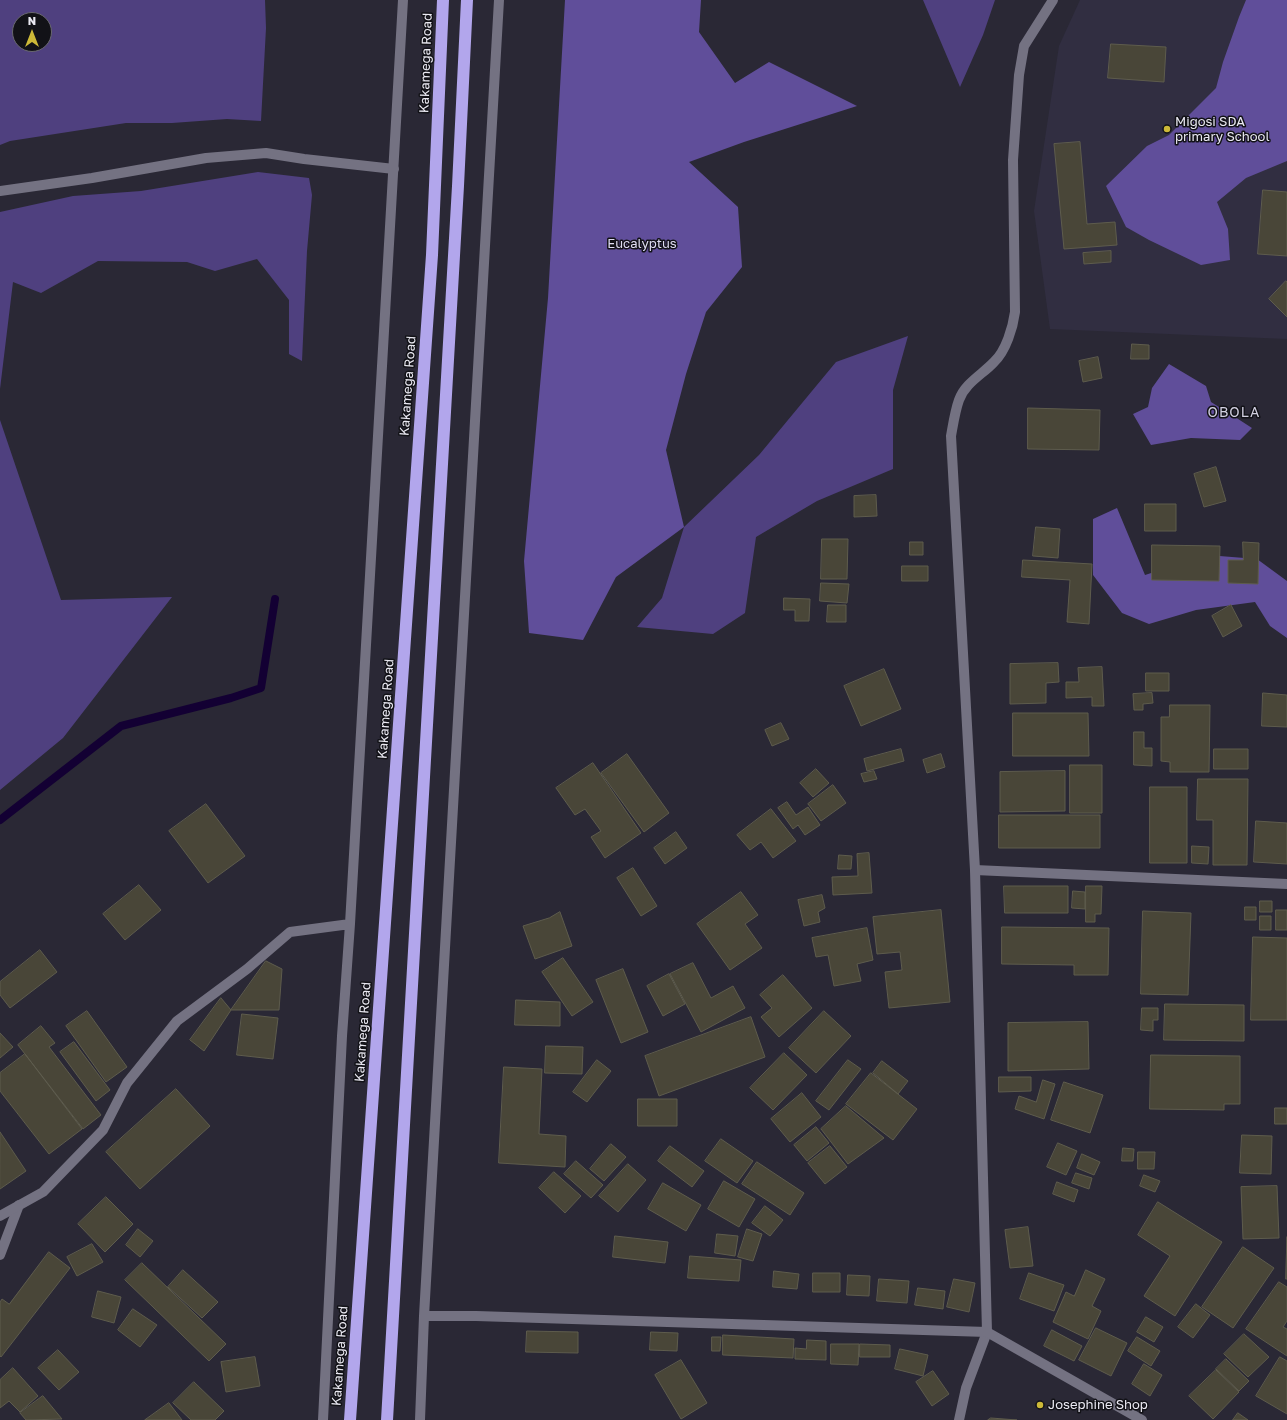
<!DOCTYPE html>
<style>
body{margin:0}
#map{position:relative;width:1287px;height:1420px;overflow:hidden;background:#2a2835;font-family:"Golos Text",sans-serif}
canvas{display:block}
.north{position:absolute;left:12px;top:12px;width:40px;height:40px;box-sizing:border-box;background:#121217;border:1px solid #69686f;border-radius:50%;rotate:0deg;font-size:11px;font-weight:700;line-height:16px;text-align:center;color:#ebeaf3}
.north::after{content:'';display:block;margin:auto;width:14px;height:18px;background:#cdb938;clip-path:polygon(50% 0,100% 100%,50% 72%,0 100%)}
</style>
<div id="map">
<canvas width="1287" height="1420"></canvas>
<div class="north">N</div>
</div>
<script>
const ctx = document.querySelector('canvas').getContext('2d');
ctx.lineJoin = 'round';
function fill(path, color) { ctx.fillStyle = color; ctx.fill(path, 'evenodd'); }
function stroke(path, color, width, dash) { ctx.strokeStyle = color; ctx.lineWidth = width; ctx.lineCap = dash ? 'butt' : 'round'; ctx.setLineDash(dash || []); ctx.stroke(path); }
function write(font, color, halo, rows, align = 'center') {
  ctx.font = font + ' "Golos Text",sans-serif'; ctx.lineWidth = 3; ctx.setLineDash([]); ctx.textBaseline = 'middle'; ctx.strokeStyle = halo; ctx.fillStyle = color; for (const [text, x, y, turn = 0] of rows) {
    ctx.save(); ctx.translate(x, y); ctx.rotate((+turn || 0) * Math.PI / 180); ctx.textAlign = isNaN(turn) ? turn : align; if (halo) ctx.strokeText(text, 0, 0); ctx.fillText(text, 0, 0); ctx.restore();
  }
}
const built = new Path2D(`
 M 1080,0 L 1287,0 L 1287,339 L 1050,329 L 1034,211 L 1059,46 Z`);
const green = new Path2D(`
 M 0,0 L 265,0 L 266,28 L 261,121 L 227,119 L 172,123 L 126,123 L 10,141 L 0,145 ZM 20,20 L 44,20 L 44,44 L 20,44 Z
 M 923,0 L 995,0 L 983,35 L 960,87 Z
 M 258,172 L 309,178 L 312,195 L 307,251 L 302,361 L 289,354 L 289,300 L 257,259 L 215,271 L 187,262 L 98,261 L 41,293 L 13,282 L 0,389 L 0,212 L 73,196 L 141,191 Z
 M 908,336 L 893,390 L 893,469 L 817,501 L 756,537 L 745,613 L 713,634 L 637,627 L 662,598 L 684,527 L 759,455 L 836,362 Z
 M 0,420 L 61,600 L 172,597 L 63,738 L 0,790 Z`);
const forest = new Path2D(`
 M 565,0 L 701,0 L 699,32 L 735,83 L 769,62 L 857,106 L 744,142 L 689,162 L 738,207 L 742,267 L 706,312 L 686,374 L 666,450 L 684,527 L 616,577 L 583,640 L 529,633 L 524,561 L 548,298 Z
 M 1246,0 L 1287,0 L 1287,161 L 1246,178 L 1217,202 L 1228,229 L 1230,260 L 1201,265 L 1149,240 L 1126,227 L 1106,186 L 1147,146 L 1169,135 L 1216,88 L 1223,62 L 1239,17 Z
 M 1169,364 L 1206,386 L 1211,402 L 1235,417 L 1252,428 L 1240,440 L 1191,438 L 1151,445 L 1133,414 L 1148,407 L 1152,388 Z
 M 1117,508 L 1145,575 L 1207,555 L 1257,559 L 1287,581 L 1287,638 L 1270,626 L 1255,602 L 1196,610 L 1149,624 L 1122,613 L 1093,575 L 1093,519 Z`);
const stream = new Path2D(`
 M 0,820 L 121,726 L 231,698 L 261,688 L 275,599`);
const building = new Path2D(`
 M 1111,44 L 1166,47 L 1164,82 L 1108,78 Z
 M 1080,142 L 1087,224 L 1115,222 L 1117,245 L 1064,249 L 1054,144 Z
 M 1263,190 L 1287,192 L 1287,256 L 1258,254 Z
 M 1111,251 L 1111,262 L 1084,264 L 1083,253 Z
 M 1286,281 L 1287,282 L 1287,317 L 1269,299 Z
 M 1132,344 L 1149,345 L 1149,359 L 1131,359 Z
 M 1098,357 L 1102,378 L 1083,382 L 1079,361 Z
 M 1028,408 L 1100,410 L 1099,450 L 1028,449 Z
 M 1216,467 L 1226,501 L 1204,507 L 1194,474 Z
 M 876,495 L 877,516 L 854,517 L 854,496 Z
 M 1145,504 L 1176,504 L 1176,531 L 1145,531 Z
 M 1036,527 L 1060,529 L 1058,558 L 1033,556 Z
 M 822,539 L 848,539 L 847,579 L 821,579 Z
 M 910,542 L 923,542 L 923,555 L 910,555 Z
 M 1243,542 L 1259,543 L 1258,584 L 1228,583 L 1228,560 L 1243,560 Z
 M 1152,545 L 1220,546 L 1219,581 L 1152,580 Z
 M 1023,560 L 1092,564 L 1089,624 L 1067,622 L 1070,580 L 1022,577 Z
 M 902,566 L 928,566 L 928,581 L 902,581 Z
 M 821,583 L 849,584 L 847,603 L 820,601 Z
 M 784,598 L 810,599 L 809,621 L 795,621 L 795,610 L 784,610 Z
 M 828,605 L 846,605 L 846,622 L 827,622 Z
 M 1231,605 L 1242,626 L 1223,637 L 1212,616 Z
 M 1058,663 L 1059,682 L 1046,683 L 1046,703 L 1010,704 L 1010,664 Z
 M 1102,667 L 1104,706 L 1092,706 L 1092,697 L 1066,698 L 1066,682 L 1079,682 L 1078,668 Z
 M 884,669 L 901,709 L 861,726 L 844,686 Z
 M 1146,673 L 1169,673 L 1169,691 L 1146,691 Z
 M 1152,693 L 1153,703 L 1143,704 L 1143,710 L 1134,710 L 1133,694 Z
 M 1263,693 L 1287,695 L 1287,727 L 1262,726 Z
 M 1170,705 L 1210,705 L 1209,772 L 1170,772 L 1170,762 L 1161,761 L 1161,717 L 1169,717 Z
 M 1013,713 L 1088,713 L 1089,756 L 1013,756 Z
 M 781,723 L 789,739 L 772,746 L 765,730 Z
 M 1134,732 L 1144,732 L 1144,748 L 1152,748 L 1152,766 L 1134,765 Z
 M 901,749 L 904,761 L 867,771 L 864,759 Z
 M 1214,749 L 1248,749 L 1248,769 L 1214,769 Z
 M 627,754 L 669,813 L 644,832 L 601,773 Z
 M 941,754 L 945,767 L 927,773 L 923,760 Z
 M 593,763 L 641,833 L 605,858 L 591,837 L 601,831 L 585,809 L 575,815 L 556,788 Z
 M 1070,765 L 1102,765 L 1102,813 L 1070,813 Z
 M 816,769 L 829,783 L 813,797 L 800,783 Z
 M 874,771 L 877,779 L 864,782 L 861,774 Z
 M 1065,771 L 1065,811 L 1000,812 L 1000,772 Z
 M 1198,779 L 1248,779 L 1247,865 L 1213,865 L 1213,820 L 1197,820 Z
 M 833,785 L 846,803 L 821,821 L 808,804 Z
 M 1150,787 L 1187,787 L 1187,863 L 1150,863 Z
 M 787,802 L 796,815 L 808,807 L 820,825 L 805,835 L 798,825 L 793,829 L 778,808 Z
 M 206,804 L 245,856 L 208,883 L 169,831 Z
 M 771,809 L 796,841 L 773,858 L 761,842 L 750,850 L 737,835 Z
 M 999,815 L 1100,815 L 1100,848 L 999,848 Z
 M 1256,821 L 1287,823 L 1287,864 L 1254,862 Z
 M 676,832 L 687,848 L 665,864 L 654,848 Z
 M 1192,846 L 1209,847 L 1208,864 L 1192,863 Z
 M 869,853 L 872,893 L 833,895 L 832,877 L 858,876 L 857,854 Z
 M 839,855 L 852,856 L 851,869 L 838,869 Z
 M 633,868 L 657,906 L 641,916 L 617,878 Z
 M 139,885 L 161,910 L 125,940 L 103,914 Z
 M 1004,886 L 1068,886 L 1068,913 L 1005,913 Z
 M 1086,886 L 1102,886 L 1101,914 L 1095,914 L 1095,922 L 1086,922 Z
 M 1073,891 L 1085,892 L 1085,909 L 1072,908 Z
 M 741,892 L 758,915 L 745,924 L 762,948 L 730,970 L 697,924 Z
 M 822,895 L 825,908 L 818,912 L 820,922 L 804,926 L 798,900 Z
 M 1260,901 L 1272,901 L 1272,912 L 1260,912 Z
 M 1245,907 L 1256,907 L 1256,920 L 1245,920 Z
 M 941,910 L 950,1002 L 889,1008 L 885,972 L 902,970 L 900,952 L 877,954 L 873,917 Z
 M 1276,910 L 1287,910 L 1287,930 L 1276,930 Z
 M 1143,911 L 1191,913 L 1188,995 L 1141,994 Z
 M 560,912 L 572,946 L 535,959 L 523,926 L 549,918 Z
 M 1260,916 L 1271,916 L 1271,930 L 1260,930 Z
 M 1002,927 L 1109,928 L 1108,975 L 1074,975 L 1074,965 L 1002,964 Z
 M 867,928 L 873,960 L 857,964 L 861,981 L 834,986 L 828,955 L 816,957 L 812,938 Z
 M 1253,937 L 1287,938 L 1287,1020 L 1251,1020 Z
 M 40,950 L 57,972 L 10,1008 L 0,995 L 0,982 Z
 M 563,958 L 593,1002 L 572,1016 L 542,972 Z
 M 266,961 L 282,969 L 279,1010 L 231,1010 Z
 M 693,963 L 711,998 L 733,986 L 745,1008 L 701,1032 L 670,974 Z
 M 623,969 L 648,1032 L 621,1043 L 596,980 Z
 M 669,974 L 685,1004 L 663,1016 L 647,986 Z
 M 783,975 L 812,1008 L 779,1037 L 761,1017 L 772,1008 L 760,995 Z
 M 221,998 L 231,1010 L 204,1051 L 190,1040 Z
 M 516,1000 L 560,1002 L 560,1026 L 515,1025 Z
 M 1165,1004 L 1244,1005 L 1244,1041 L 1164,1040 Z
 M 1142,1008 L 1158,1008 L 1158,1020 L 1153,1020 L 1153,1031 L 1141,1030 Z
 M 87,1011 L 127,1067 L 106,1082 L 66,1026 Z
 M 824,1011 L 851,1036 L 816,1073 L 789,1048 Z
 M 242,1014 L 278,1018 L 273,1059 L 237,1055 Z
 M 751,1017 L 765,1057 L 659,1096 L 645,1056 Z
 M 1088,1022 L 1089,1069 L 1008,1071 L 1008,1023 Z
 M 41,1026 L 55,1043 L 49,1047 L 101,1115 L 83,1129 L 18,1045 Z
 M 0,1033 L 13,1047 L 0,1058 Z
 M 74,1042 L 110,1090 L 96,1101 L 60,1052 Z
 M 546,1046 L 583,1047 L 582,1074 L 545,1073 Z
 M 784,1053 L 807,1075 L 773,1110 L 750,1088 Z
 M 25,1054 L 82,1129 L 49,1154 L 0,1091 L 0,1073 Z
 M 1151,1055 L 1240,1056 L 1240,1104 L 1224,1104 L 1224,1110 L 1150,1109 Z
 M 597,1060 L 611,1071 L 587,1102 L 573,1092 Z
 M 848,1060 L 861,1069 L 829,1110 L 816,1101 Z
 M 882,1061 L 908,1081 L 898,1094 L 873,1073 Z
 M 504,1067 L 542,1069 L 539,1134 L 566,1136 L 565,1167 L 499,1163 Z
 M 871,1073 L 917,1109 L 893,1140 L 846,1104 Z
 M 999,1077 L 1031,1077 L 1031,1091 L 999,1092 Z
 M 1043,1080 L 1055,1084 L 1044,1119 L 1015,1109 L 1019,1096 L 1036,1102 Z
 M 1064,1082 L 1103,1095 L 1090,1133 L 1051,1120 Z
 M 176,1089 L 210,1126 L 140,1189 L 106,1152 Z
 M 802,1093 L 821,1117 L 790,1142 L 771,1119 Z
 M 638,1099 L 677,1099 L 677,1126 L 638,1126 Z
 M 846,1106 L 884,1138 L 848,1164 L 821,1129 Z
 M 1275,1108 L 1287,1108 L 1287,1124 L 1275,1124 Z
 M 816,1127 L 829,1143 L 807,1161 L 794,1145 Z
 M 0,1132 L 26,1171 L 0,1189 Z
 M 1242,1135 L 1272,1136 L 1271,1174 L 1240,1173 Z
 M 721,1139 L 753,1161 L 737,1183 L 705,1161 Z
 M 1058,1143 L 1077,1151 L 1066,1175 L 1047,1167 Z
 M 611,1144 L 626,1157 L 604,1181 L 590,1169 Z
 M 670,1146 L 704,1171 L 692,1187 L 658,1161 Z
 M 830,1146 L 847,1167 L 825,1184 L 808,1163 Z
 M 1123,1148 L 1134,1149 L 1133,1161 L 1122,1161 Z
 M 1138,1152 L 1155,1152 L 1154,1169 L 1138,1169 Z
 M 1082,1154 L 1100,1162 L 1094,1175 L 1077,1168 Z
 M 576,1161 L 603,1185 L 591,1198 L 564,1174 Z
 M 757,1162 L 804,1193 L 790,1215 L 742,1184 Z
 M 628,1164 L 646,1180 L 618,1212 L 599,1196 Z
 M 554,1172 L 581,1196 L 565,1213 L 539,1188 Z
 M 1076,1173 L 1092,1178 L 1089,1189 L 1072,1183 Z
 M 1144,1175 L 1160,1181 L 1155,1192 L 1140,1186 Z
 M 724,1181 L 755,1199 L 739,1227 L 708,1209 Z
 M 1057,1182 L 1078,1190 L 1074,1202 L 1053,1194 Z
 M 663,1183 L 701,1205 L 686,1231 L 648,1209 Z
 M 1277,1186 L 1279,1238 L 1243,1239 L 1241,1187 Z
 M 106,1197 L 133,1224 L 105,1252 L 78,1224 Z
 M 1158,1202 L 1222,1242 L 1175,1316 L 1144,1296 L 1170,1256 L 1138,1235 Z
 M 765,1206 L 783,1220 L 770,1236 L 752,1223 Z
 M 1028,1227 L 1033,1266 L 1010,1268 L 1005,1230 Z
 M 138,1229 L 153,1241 L 140,1257 L 126,1245 Z
 M 747,1229 L 762,1234 L 753,1261 L 738,1257 Z
 M 717,1234 L 738,1236 L 735,1256 L 715,1253 Z
 M 615,1236 L 668,1242 L 665,1263 L 613,1257 Z
 M 1287,1237 L 1287,1279 L 1286,1279 Z
 M 92,1244 L 103,1262 L 77,1276 L 67,1257 Z
 M 1243,1247 L 1274,1268 L 1233,1328 L 1202,1307 Z
 M 49,1252 L 70,1268 L 1,1357 L 0,1356 L 0,1302 L 2,1299 L 9,1304 Z
 M 690,1256 L 741,1260 L 739,1281 L 688,1278 Z
 M 142,1263 L 226,1344 L 209,1361 L 125,1280 Z
 M 183,1270 L 218,1302 L 202,1318 L 168,1287 Z
 M 1086,1270 L 1105,1279 L 1092,1306 L 1101,1311 L 1088,1339 L 1053,1322 L 1066,1292 L 1074,1296 Z
 M 774,1271 L 799,1274 L 797,1289 L 773,1287 Z
 M 813,1273 L 840,1273 L 840,1292 L 813,1292 Z
 M 1029,1273 L 1064,1285 L 1054,1311 L 1020,1299 Z
 M 848,1275 L 870,1276 L 869,1296 L 847,1295 Z
 M 879,1279 L 909,1281 L 907,1303 L 877,1301 Z
 M 954,1279 L 975,1283 L 969,1312 L 947,1307 Z
 M 1279,1282 L 1287,1287 L 1287,1321 L 1283,1327 L 1287,1329 L 1287,1356 L 1246,1329 Z
 M 918,1288 L 945,1291 L 943,1309 L 915,1305 Z
 M 98,1291 L 121,1297 L 114,1323 L 92,1317 Z
 M 1196,1304 L 1210,1315 L 1193,1338 L 1178,1327 Z
 M 133,1309 L 157,1325 L 140,1347 L 118,1330 Z
 M 1146,1317 L 1163,1327 L 1154,1342 L 1137,1332 Z
 M 1096,1328 L 1127,1343 L 1111,1376 L 1079,1360 Z
 M 1052,1330 L 1082,1346 L 1074,1361 L 1044,1346 Z
 M 527,1331 L 578,1332 L 578,1353 L 526,1352 Z
 M 651,1332 L 678,1333 L 677,1351 L 650,1350 Z
 M 1244,1334 L 1269,1357 L 1248,1377 L 1224,1354 Z
 M 723,1335 L 794,1339 L 793,1358 L 723,1355 Z
 M 712,1337 L 721,1337 L 720,1351 L 712,1351 Z
 M 1137,1337 L 1160,1351 L 1151,1366 L 1128,1351 Z
 M 807,1340 L 826,1341 L 826,1360 L 795,1359 L 795,1348 L 806,1349 Z
 M 831,1344 L 859,1344 L 858,1365 L 831,1364 Z
 M 860,1344 L 890,1345 L 890,1357 L 860,1357 Z
 M 900,1349 L 928,1355 L 923,1376 L 895,1369 Z
 M 58,1350 L 79,1372 L 59,1390 L 38,1368 Z
 M 255,1357 L 260,1386 L 226,1392 L 221,1362 Z
 M 1280,1357 L 1287,1361 L 1287,1414 L 1256,1396 Z
 M 1226,1359 L 1249,1381 L 1239,1391 L 1216,1369 Z
 M 681,1360 L 707,1403 L 681,1419 L 655,1375 Z
 M 1144,1364 L 1162,1375 L 1150,1396 L 1132,1384 Z
 M 13,1368 L 38,1396 L 20,1412 L 9,1401 L 0,1408 L 0,1380 Z
 M 1216,1370 L 1239,1392 L 1213,1419 L 1189,1396 Z
 M 933,1371 L 949,1394 L 932,1406 L 916,1382 Z
 M 194,1382 L 224,1411 L 215,1420 L 191,1420 L 173,1403 Z
 M 43,1396 L 62,1419 L 26,1420 L 20,1413 Z
 M 169,1403 L 182,1420 L 145,1420 Z
 M 1238,1413 L 1248,1420 L 1233,1420 Z
 M 991,1418 L 1017,1420 L 988,1420 Z`);
const street = new Path2D(`
 M 0,191 L 92,178 L 206,158 L 266,153 L 304,159 L 394,169
 M 975,870 L 1287,884
 M 0,1255 L 19,1205
 M 959,1420 L 966,1388 L 987,1332`);
const secondary = new Path2D(`
 M 0,1216 L 43,1192 L 103,1130 L 127,1083 L 177,1021 L 247,969 L 290,932 L 350,924
 M 424,1316 L 476,1316 L 987,1332 L 1142,1420
 M 987,1332 L 975,870 L 951,436 C 953,425 955,411 959,400 C 965,383 983,374 994,362 C 1006,351 1013,327 1015,312 L 1013,160 L 1019,75 L 1024,46 L 1053,0
 M 323,1420 L 342,1036 L 350,924 L 403,0
 M 420,1420 L 424,1316 L 499,0`);
const highway = new Path2D(`
 M 350,1420 L 432,255 L 443,0
 M 387,1420 L 458,186 L 467,0`);
const markers = [
 [1167,129,4,"#cdb938"],
 [1040,1405,4,"#cdb938"]
];
const streetNames = [
 ["Kakamega Road",426,63,-88],
 ["Kakamega Road",408,386,-86],
 ["Kakamega Road",386,709,-86],
 ["Kakamega Road",363,1032,-86],
 ["Kakamega Road",340,1356,-86]
];
const poiNames = [
 ["Migosi SDA",1175,122],
 ["primary School",1175,137],
 ["Josephine Shop",1048,1405]
];
const parkNames = [
 ["Eucalyptus",642,244]
];
const neighbourhoodNames = [
 ["OBOLA",1234,413]
];
fill(built, '#312e41');
fill(green, '#4f407f');
fill(forest, '#604e9a');
stroke(stream, '#130033', 8);
fill(building, '#494638');
stroke(building, '#5e5c4d', 1);
stroke(street, '#747282', 10);
stroke(secondary, '#747282', 10);
stroke(highway, '#b2a6ec', 12);
for (const [x, y, r, color] of markers) { const dot = new Path2D(); dot.arc(x, y, r, 0, 2 * Math.PI); ctx.fillStyle = color; ctx.fill(dot); stroke(dot, '#121217', 1.5); }
write('13px', '#ebeaf3', '#121217', streetNames);
write('13px', '#ebeaf3', '#121217', poiNames, 'left');
write('13px', '#dfdcf2', '#121217', parkNames);
ctx.letterSpacing = '1px';
write('14px', '#d2d0e1', '#121217', neighbourhoodNames);
ctx.letterSpacing = '0px';
</script>
